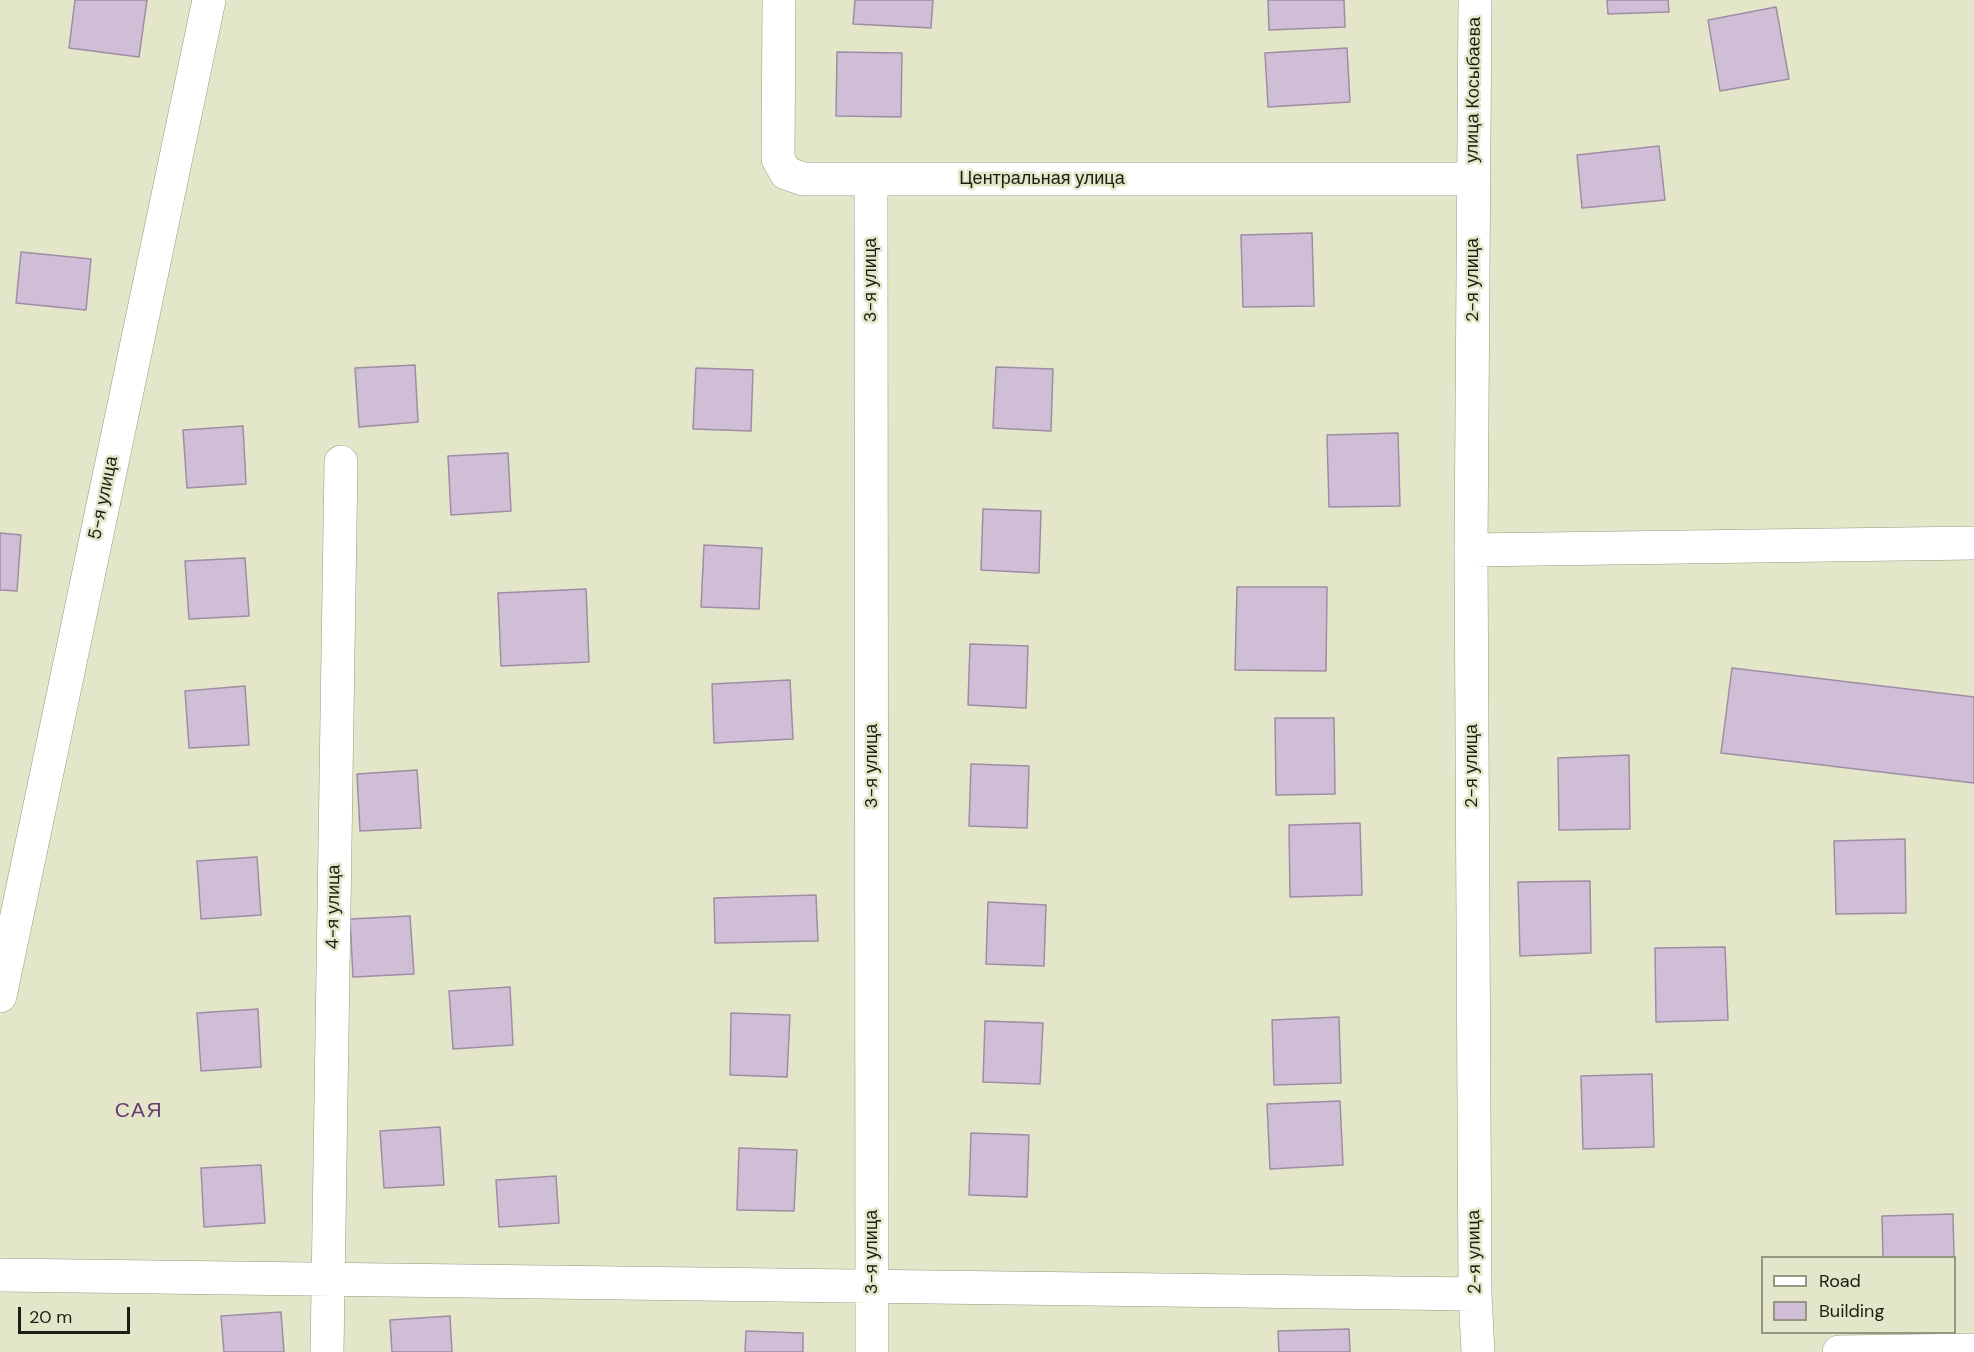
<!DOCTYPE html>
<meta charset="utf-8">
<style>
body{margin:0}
#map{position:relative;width:1974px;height:1352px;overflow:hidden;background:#e3e6c9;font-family:"DM Sans",sans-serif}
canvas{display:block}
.legend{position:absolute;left:1761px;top:1256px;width:195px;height:78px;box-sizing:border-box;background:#e3e6c9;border:2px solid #949680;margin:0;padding:8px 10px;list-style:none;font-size:18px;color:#1d1d13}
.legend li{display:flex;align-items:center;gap:12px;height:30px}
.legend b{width:30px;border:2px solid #949680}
.scale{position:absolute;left:18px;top:1307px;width:112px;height:27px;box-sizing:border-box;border:3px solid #1d1d13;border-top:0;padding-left:8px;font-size:18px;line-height:21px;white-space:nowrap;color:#1d1d13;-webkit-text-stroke:4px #e3e6c9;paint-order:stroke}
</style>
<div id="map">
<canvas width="1974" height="1352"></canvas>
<ul class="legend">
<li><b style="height:8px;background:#fff"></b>Road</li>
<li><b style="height:16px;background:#cfbed6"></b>Building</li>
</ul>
<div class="scale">20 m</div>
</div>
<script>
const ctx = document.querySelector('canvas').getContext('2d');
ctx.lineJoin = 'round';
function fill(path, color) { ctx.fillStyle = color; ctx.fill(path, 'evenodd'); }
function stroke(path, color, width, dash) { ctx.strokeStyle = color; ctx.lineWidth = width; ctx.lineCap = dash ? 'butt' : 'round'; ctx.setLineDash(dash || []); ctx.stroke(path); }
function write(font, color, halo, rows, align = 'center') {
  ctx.font = font + ' "DM Sans",sans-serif'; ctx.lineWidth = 5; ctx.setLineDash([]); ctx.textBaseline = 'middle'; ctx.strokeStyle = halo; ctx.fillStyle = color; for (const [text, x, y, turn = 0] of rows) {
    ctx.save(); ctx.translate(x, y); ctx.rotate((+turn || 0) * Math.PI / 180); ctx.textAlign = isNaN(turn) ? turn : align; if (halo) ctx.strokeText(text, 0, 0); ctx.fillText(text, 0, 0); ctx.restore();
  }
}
const building = new Path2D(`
 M 75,0 L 147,0 L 139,57 L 69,48 Z
 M 855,0 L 933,0 L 931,28 L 853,24 Z
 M 1268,0 L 1344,0 L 1345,27 L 1269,30 Z
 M 1607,0 L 1668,0 L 1669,12 L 1608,14 Z
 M 1776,7 L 1789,79 L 1720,91 L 1708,20 Z
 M 1347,48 L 1350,102 L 1268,107 L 1265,53 Z
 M 837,52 L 902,53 L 901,117 L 836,116 Z
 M 1659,146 L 1665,200 L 1582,208 L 1577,155 Z
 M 1312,233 L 1314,306 L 1243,307 L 1241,235 Z
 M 21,252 L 91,259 L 86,310 L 16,303 Z
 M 415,365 L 418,422 L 359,427 L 355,368 Z
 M 996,367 L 1053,369 L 1051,431 L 993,428 Z
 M 696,368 L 753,370 L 751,431 L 693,429 Z
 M 243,426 L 246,484 L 187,488 L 183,430 Z
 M 1398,433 L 1400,506 L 1329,507 L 1327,435 Z
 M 508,453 L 511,511 L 451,515 L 448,456 Z
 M 983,509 L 1041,511 L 1039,573 L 981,570 Z
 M 0,533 L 21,535 L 17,591 L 0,590 Z
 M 704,545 L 762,548 L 759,609 L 701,607 Z
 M 245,558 L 249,616 L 189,619 L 185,561 Z
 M 1237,587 L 1327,587 L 1326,671 L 1235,670 Z
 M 586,589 L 589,662 L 501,666 L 498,593 Z
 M 970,644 L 1028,646 L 1026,708 L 968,705 Z
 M 1732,668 L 1974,697 L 1974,783 L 1721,753 Z
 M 790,680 L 793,739 L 714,743 L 712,684 Z
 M 245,686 L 249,745 L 189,748 L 185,691 Z
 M 1275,718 L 1334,718 L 1335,794 L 1276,795 Z
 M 1629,755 L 1630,829 L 1559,830 L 1558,758 Z
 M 971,764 L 1029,766 L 1027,828 L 969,826 Z
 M 417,770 L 421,828 L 360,831 L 357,774 Z
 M 1360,823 L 1362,895 L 1290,897 L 1289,825 Z
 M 1905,839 L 1906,913 L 1836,914 L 1834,841 Z
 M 257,857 L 261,915 L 201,919 L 197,861 Z
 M 1590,881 L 1591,953 L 1520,956 L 1518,882 Z
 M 816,895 L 818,941 L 715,943 L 714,898 Z
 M 988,902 L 1046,905 L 1044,966 L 986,964 Z
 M 410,916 L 414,974 L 353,977 L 350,919 Z
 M 1725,947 L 1728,1020 L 1656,1022 L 1655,948 Z
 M 510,987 L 513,1045 L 453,1049 L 449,991 Z
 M 258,1009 L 261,1067 L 201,1071 L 197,1013 Z
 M 731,1013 L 790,1015 L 787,1077 L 730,1075 Z
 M 1339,1017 L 1341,1083 L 1274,1085 L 1272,1020 Z
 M 985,1021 L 1043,1023 L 1040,1084 L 983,1082 Z
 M 1652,1074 L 1654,1147 L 1583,1149 L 1581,1076 Z
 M 1340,1101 L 1343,1165 L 1270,1169 L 1267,1104 Z
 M 440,1127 L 444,1185 L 384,1188 L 380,1131 Z
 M 971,1133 L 1029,1135 L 1027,1197 L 969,1195 Z
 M 739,1148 L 797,1150 L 794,1211 L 737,1210 Z
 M 261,1165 L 265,1223 L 204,1227 L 201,1168 Z
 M 556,1176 L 559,1223 L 499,1227 L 496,1180 Z
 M 1953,1214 L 1954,1258 L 1883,1258 L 1882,1216 Z
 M 281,1312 L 284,1352 L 224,1352 L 221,1316 Z
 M 450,1316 L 452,1352 L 392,1352 L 390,1320 Z
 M 1349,1329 L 1350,1352 L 1279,1352 L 1278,1331 Z
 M 746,1331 L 803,1333 L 803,1352 L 745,1352 Z`);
const street = new Path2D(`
 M 779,0 L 778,159 L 786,173 L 803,179 L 1474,179
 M 1475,0 L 1471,550 L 1475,1294 L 1478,1352
 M 871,179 L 872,1352
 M 1471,550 L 1974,543
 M 0,996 L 209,0
 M 0,1275 L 1475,1294
 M 327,1352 L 341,462
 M 1839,1352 L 1974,1350`);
const streetNames = [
 ["улица Косыбаева",1474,90,-89],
 ["Центральная улица",1042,179],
 ["3-я улица",871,280,-90],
 ["2-я улица",1473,280,-90],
 ["5-я улица",104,498,-78],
 ["3-я улица",872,766,-90],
 ["2-я улица",1472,766,-90],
 ["4-я улица",334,907,-89],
 ["3-я улица",872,1252,-90],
 ["2-я улица",1475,1252,-91]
];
const quarterNames = [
 ["САЯ",139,1111]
];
fill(building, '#cfbed6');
stroke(building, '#9e8da4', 1.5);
stroke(street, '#97997e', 34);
stroke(street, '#fff', 33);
write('18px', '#1d1d13', '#e3e6c9', streetNames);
ctx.letterSpacing = '1.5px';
write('21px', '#673e76', '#e3e6c9', quarterNames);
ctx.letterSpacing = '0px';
</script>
